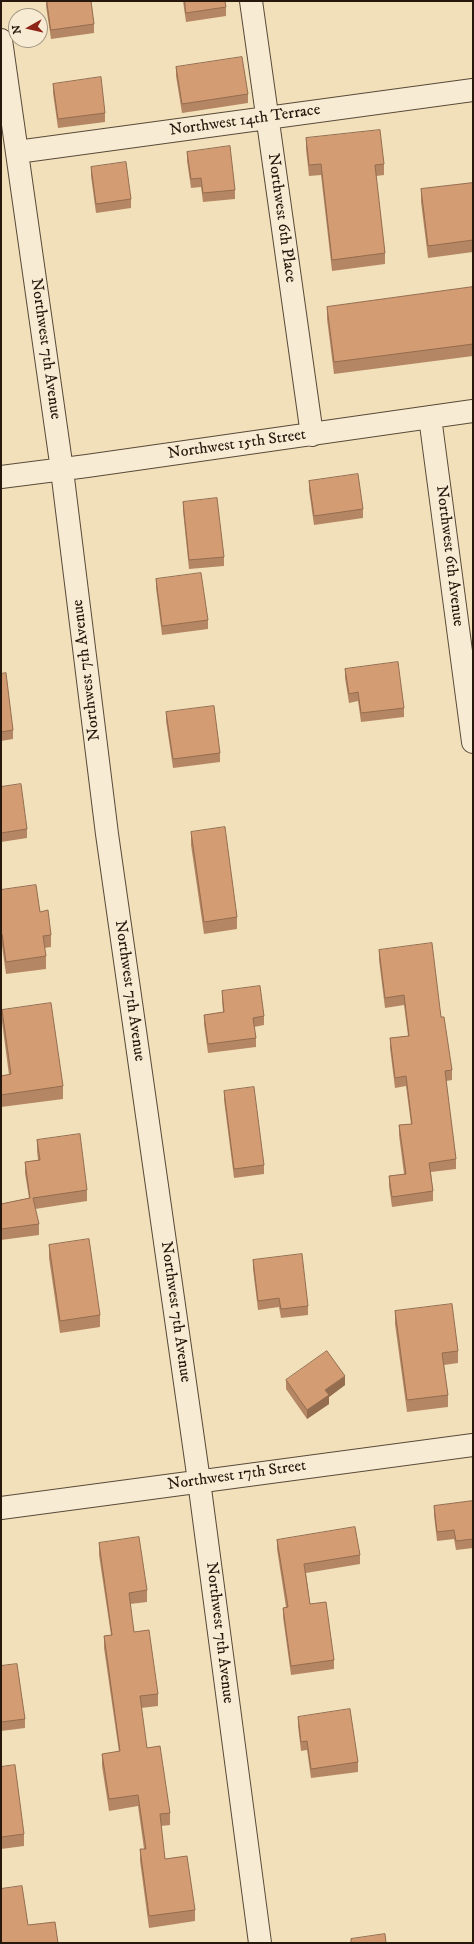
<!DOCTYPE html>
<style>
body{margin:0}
#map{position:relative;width:474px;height:1944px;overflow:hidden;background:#f2e0bb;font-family:"IM FELL DW Pica",serif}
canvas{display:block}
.frame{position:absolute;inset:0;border:2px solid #26180d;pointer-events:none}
.north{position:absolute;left:8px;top:8px;width:40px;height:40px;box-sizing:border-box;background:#f7ebd3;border:1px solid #a39784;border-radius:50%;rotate:262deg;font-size:11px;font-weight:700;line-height:16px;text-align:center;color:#26180d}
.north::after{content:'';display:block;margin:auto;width:14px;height:18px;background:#8f2418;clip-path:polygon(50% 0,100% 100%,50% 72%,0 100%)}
</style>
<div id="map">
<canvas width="474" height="1944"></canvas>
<div class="frame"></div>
<div class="north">N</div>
</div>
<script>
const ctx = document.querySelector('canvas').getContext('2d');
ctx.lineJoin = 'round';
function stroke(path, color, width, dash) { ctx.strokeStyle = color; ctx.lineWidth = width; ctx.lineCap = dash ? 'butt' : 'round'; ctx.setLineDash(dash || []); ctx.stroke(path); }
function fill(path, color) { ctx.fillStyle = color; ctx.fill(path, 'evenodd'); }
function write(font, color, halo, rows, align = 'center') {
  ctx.font = font + ' "IM FELL DW Pica",serif'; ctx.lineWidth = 3; ctx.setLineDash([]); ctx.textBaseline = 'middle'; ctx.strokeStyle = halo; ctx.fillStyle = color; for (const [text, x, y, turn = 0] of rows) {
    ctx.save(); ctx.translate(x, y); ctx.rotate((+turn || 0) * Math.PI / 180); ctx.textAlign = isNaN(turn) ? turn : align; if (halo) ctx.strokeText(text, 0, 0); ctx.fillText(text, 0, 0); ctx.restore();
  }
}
const minor = new Path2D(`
 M 251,1 L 312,435
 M 1,40 L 62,470 L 107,834 L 199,1481 L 260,1943
 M 17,152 L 473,90
 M 430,417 L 473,742
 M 1,477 L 87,466 L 473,411
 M 1,1508 L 473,1445`);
const wall = new Path2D(`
 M 46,1 L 91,1 L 94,24 L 94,33 L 51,39 L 46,6 Z
 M 183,1 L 225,1 L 226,7 L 226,16 L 186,22 Z
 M 176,67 L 248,94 L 248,103 L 182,113 L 176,76 Z
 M 53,84 L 105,113 L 105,122 L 58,128 L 53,93 Z
 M 306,138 L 384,164 L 384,175 L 376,176 L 385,253 L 385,264 L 332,271 L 321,175 L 309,176 L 306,149 Z
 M 187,152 L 235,190 L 235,199 L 203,202 L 201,187 L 191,188 L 187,161 Z
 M 91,167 L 131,199 L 131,208 L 96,213 L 91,176 Z
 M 473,183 L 473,252 L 428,258 L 421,202 L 421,189 Z
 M 473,287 L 473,356 L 334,374 L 327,319 L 327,307 Z
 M 309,481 L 363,509 L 363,518 L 314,525 L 309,490 Z
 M 183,502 L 224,557 L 224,566 L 189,569 L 183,511 Z
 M 156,579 L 208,620 L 208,629 L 162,635 L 156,588 Z
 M 345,669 L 404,708 L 404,717 L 361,722 L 358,701 L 349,703 L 345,678 Z
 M 1,674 L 13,730 L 13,739 L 1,741 Z
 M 166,712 L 220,753 L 220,762 L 173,768 L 166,721 Z
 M 1,787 L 27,829 L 27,838 L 1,842 Z
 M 191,832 L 237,917 L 237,929 L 204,934 L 191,845 Z
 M 1,890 L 40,912 L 51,935 L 51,947 L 44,948 L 46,956 L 46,969 L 6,974 L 2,946 L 1,946 Z
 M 379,950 L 441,1017 L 452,1070 L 452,1080 L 446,1081 L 456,1159 L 456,1169 L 431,1172 L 433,1191 L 433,1201 L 392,1207 L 389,1186 L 389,1176 L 404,1174 L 399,1135 L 399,1125 L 411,1124 L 406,1086 L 395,1088 L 390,1048 L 390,1038 L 408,1036 L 404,1005 L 385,1008 L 379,960 Z
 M 222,991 L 264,1016 L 264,1025 L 254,1027 L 256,1038 L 256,1047 L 208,1053 L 204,1024 L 204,1015 L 223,1012 L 222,1000 Z
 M 2,1010 L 63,1086 L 63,1099 L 1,1107 L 1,1076 L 9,1075 L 2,1022 Z
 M 224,1091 L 264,1165 L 264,1174 L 234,1178 L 224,1100 Z
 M 37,1140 L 87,1190 L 87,1201 L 35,1209 L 39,1224 L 39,1235 L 1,1240 L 1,1204 L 29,1198 L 25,1173 L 25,1162 L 38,1160 L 37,1151 Z
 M 49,1245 L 100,1315 L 100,1327 L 60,1333 L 49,1258 Z
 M 253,1260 L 308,1306 L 308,1315 L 281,1318 L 279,1307 L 258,1310 L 253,1269 Z
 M 395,1311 L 458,1351 L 458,1363 L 444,1365 L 448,1395 L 448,1407 L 407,1412 L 395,1324 Z
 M 286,1380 L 345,1385 L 329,1397 L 329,1404 L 307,1419 L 286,1389 Z
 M 473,1501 L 473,1548 L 456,1550 L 454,1539 L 437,1541 L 434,1515 L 434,1506 Z
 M 277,1540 L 360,1555 L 360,1564 L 306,1573 L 310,1604 L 334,1660 L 334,1669 L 291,1675 L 283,1617 L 283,1608 L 286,1607 L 277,1549 Z
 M 99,1543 L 147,1590 L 147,1602 L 130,1604 L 134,1632 L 158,1694 L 158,1706 L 141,1708 L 147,1748 L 170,1813 L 170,1825 L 161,1826 L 165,1859 L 195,1910 L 195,1921 L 149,1928 L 140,1861 L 140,1849 L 144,1849 L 138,1806 L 109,1811 L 102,1766 L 102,1754 L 119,1752 L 104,1648 L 104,1636 L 111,1635 L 99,1555 Z
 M 1,1666 L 25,1719 L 25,1728 L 1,1731 Z
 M 298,1717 L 358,1762 L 358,1772 L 311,1778 L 307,1750 L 301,1751 L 298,1726 Z
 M 1,1767 L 24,1834 L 24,1846 L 1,1849 Z`);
const shadedWall = new Path2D(`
 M 345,1376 L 345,1385 L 329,1397 L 329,1404 L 307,1419 L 307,1410 L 325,1390 Z`);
const building = new Path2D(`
 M 47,1 L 91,1 L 94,24 L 51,30 Z
 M 185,1 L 225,1 L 226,7 L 186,13 Z
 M 242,57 L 248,94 L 182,104 L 176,67 Z
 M 101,77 L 105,113 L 58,119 L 53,84 Z
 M 380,130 L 384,164 L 375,165 L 385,253 L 332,260 L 321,164 L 309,165 L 306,138 Z
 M 230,146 L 235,190 L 203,193 L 201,178 L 191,179 L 187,152 Z
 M 126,162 L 131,199 L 96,204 L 91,167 Z
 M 473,183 L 473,240 L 428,246 L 421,189 Z
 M 473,287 L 473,344 L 334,362 L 327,307 Z
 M 358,474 L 363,509 L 314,516 L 309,481 Z
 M 217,498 L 224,557 L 189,560 L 183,502 Z
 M 201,573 L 208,620 L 162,626 L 156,579 Z
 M 398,662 L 404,708 L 361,713 L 358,692 L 349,694 L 345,669 Z
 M 6,673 L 13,730 L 1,732 L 1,674 Z
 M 214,706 L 220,753 L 173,759 L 166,712 Z
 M 21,784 L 27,829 L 1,833 L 1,787 Z
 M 225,827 L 237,917 L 204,922 L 191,832 Z
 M 36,885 L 40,912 L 48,910 L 51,935 L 43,936 L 46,956 L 6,962 L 2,934 L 1,934 L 1,890 Z
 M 432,943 L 441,1017 L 444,1017 L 452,1070 L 445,1071 L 456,1159 L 429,1163 L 433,1191 L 392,1197 L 389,1176 L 406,1174 L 399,1125 L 412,1124 L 406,1076 L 395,1078 L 390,1038 L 409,1036 L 404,995 L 385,998 L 379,950 Z
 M 260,986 L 264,1016 L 253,1018 L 256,1038 L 208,1044 L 204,1015 L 224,1012 L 222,991 Z
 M 51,1003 L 63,1086 L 1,1095 L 1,1076 L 11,1074 L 2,1010 Z
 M 254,1087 L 264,1165 L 234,1169 L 224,1091 Z
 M 80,1134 L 87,1190 L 33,1198 L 39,1224 L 1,1229 L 1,1204 L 30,1198 L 25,1162 L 40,1160 L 37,1140 Z
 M 89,1239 L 100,1315 L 60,1321 L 49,1245 Z
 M 302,1254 L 308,1306 L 281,1309 L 279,1298 L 258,1301 L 253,1260 Z
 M 452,1304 L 458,1351 L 442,1353 L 448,1395 L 407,1400 L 395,1311 Z
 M 327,1351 L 345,1376 L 325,1390 L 329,1395 L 307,1410 L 286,1380 Z
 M 473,1501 L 473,1539 L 456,1541 L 454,1530 L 437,1532 L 434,1506 Z
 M 355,1527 L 360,1555 L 304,1564 L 310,1604 L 326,1602 L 334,1660 L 291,1666 L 283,1608 L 288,1607 L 277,1540 Z
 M 139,1537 L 147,1590 L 129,1593 L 134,1632 L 149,1630 L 158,1694 L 140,1696 L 147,1748 L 160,1746 L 170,1813 L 160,1814 L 165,1859 L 187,1856 L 195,1910 L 149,1916 L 140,1849 L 146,1849 L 138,1795 L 109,1799 L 102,1754 L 120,1751 L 104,1636 L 112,1635 L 99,1543 Z
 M 17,1664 L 25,1719 L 1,1722 L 1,1666 Z
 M 350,1709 L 358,1762 L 311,1769 L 307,1741 L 301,1742 L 298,1717 Z
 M 15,1765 L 24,1834 L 1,1837 L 1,1767 Z
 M 22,1886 L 28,1925 L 55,1922 L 58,1943 L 1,1943 L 1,1889 Z
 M 385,1934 L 386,1943 L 351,1943 L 351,1939 Z`);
const streetNames = [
 ["Northwest 14th Terrace",245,121,-8],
 ["Northwest 6th Place",281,218,82],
 ["Northwest 7th Avenue",45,349,82],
 ["Northwest 15th Street",237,445,-8],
 ["Northwest 6th Avenue",449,556,83],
 ["Northwest 7th Avenue",87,670,-97],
 ["Northwest 7th Avenue",129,991,82],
 ["Northwest 7th Avenue",175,1312,82],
 ["Northwest 17th Street",237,1476,-8],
 ["Northwest 7th Avenue",219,1633,83]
];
stroke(minor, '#594a38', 24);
stroke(minor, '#f7ebd3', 22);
fill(wall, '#b58663');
fill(shadedWall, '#946d50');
fill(building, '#d39c73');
stroke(building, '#946d50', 1);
write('16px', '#26180d', '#f7ebd3', streetNames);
</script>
